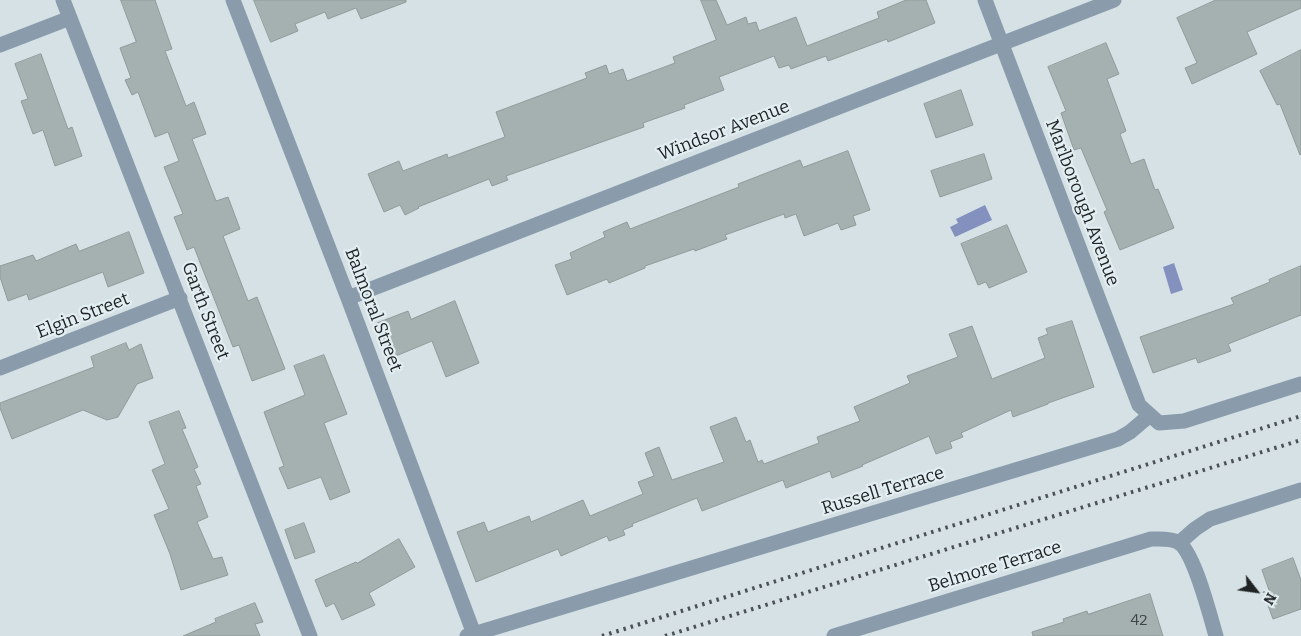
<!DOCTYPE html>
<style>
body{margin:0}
#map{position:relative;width:1301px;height:636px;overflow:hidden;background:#d5e1e5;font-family:Bitter,serif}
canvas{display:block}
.north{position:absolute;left:1231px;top:566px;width:50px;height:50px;-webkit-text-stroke:4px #e2eef2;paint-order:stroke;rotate:120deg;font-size:14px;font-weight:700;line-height:20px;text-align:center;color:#1f2324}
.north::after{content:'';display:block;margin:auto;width:18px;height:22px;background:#1f2324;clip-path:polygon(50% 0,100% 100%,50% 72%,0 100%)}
</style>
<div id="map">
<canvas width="1301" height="636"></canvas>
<div class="north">N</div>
</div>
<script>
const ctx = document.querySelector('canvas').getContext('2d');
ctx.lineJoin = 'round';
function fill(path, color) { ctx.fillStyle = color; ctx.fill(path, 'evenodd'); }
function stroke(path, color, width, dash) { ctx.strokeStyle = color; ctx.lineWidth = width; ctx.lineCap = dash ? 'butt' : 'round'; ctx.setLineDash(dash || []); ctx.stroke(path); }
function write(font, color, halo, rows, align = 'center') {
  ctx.font = font + ' Bitter,serif'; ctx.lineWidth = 4.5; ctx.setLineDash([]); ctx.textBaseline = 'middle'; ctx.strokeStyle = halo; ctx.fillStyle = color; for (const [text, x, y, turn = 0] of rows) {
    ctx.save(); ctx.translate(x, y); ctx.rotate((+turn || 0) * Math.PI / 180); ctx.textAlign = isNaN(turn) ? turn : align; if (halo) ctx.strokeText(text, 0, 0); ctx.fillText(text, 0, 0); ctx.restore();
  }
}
const water = new Path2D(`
 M 985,205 L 992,220 L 955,237 L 950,227 L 958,223 L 956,219 Z
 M 1174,263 L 1183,290 L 1171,294 L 1163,267 Z`);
const building = new Path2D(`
 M 121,0 L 155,0 L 172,49 L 165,51 L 186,106 L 194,102 L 206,134 L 192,139 L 216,201 L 228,197 L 240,229 L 223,236 L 248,301 L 257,297 L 285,369 L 252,381 L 239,345 L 233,347 L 194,247 L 187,250 L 174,217 L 183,214 L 164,167 L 179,161 L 168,132 L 155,137 L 138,92 L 132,95 L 125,80 L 131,78 L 120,48 L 136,42 Z
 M 254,0 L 406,0 L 406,2 L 361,19 L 356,8 L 328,19 L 325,12 L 295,24 L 298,31 L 271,42 Z
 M 701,0 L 716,0 L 727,25 L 746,17 L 748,24 L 756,22 L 759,31 L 796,17 L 807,46 L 879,18 L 877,12 L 906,0 L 926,0 L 935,23 L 888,42 L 887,39 L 828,61 L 826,56 L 791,69 L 789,65 L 779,68 L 774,56 L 719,77 L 724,90 L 684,105 L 685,108 L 643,123 L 644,127 L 506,176 L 508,180 L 492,186 L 489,179 L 418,207 L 419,208 L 405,215 L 400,205 L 384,212 L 368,174 L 399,161 L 403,171 L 447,154 L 448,158 L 505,137 L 496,112 L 587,78 L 585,73 L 606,65 L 609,74 L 623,69 L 627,81 L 675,63 L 673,57 L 716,40 Z
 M 1216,0 L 1301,0 L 1301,8 L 1247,32 L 1257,54 L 1192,84 L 1185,68 L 1197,63 L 1177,18 Z
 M 1106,43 L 1119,74 L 1107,79 L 1126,131 L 1120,134 L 1131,164 L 1144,159 L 1155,190 L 1158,189 L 1174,228 L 1120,250 L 1104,212 L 1107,210 L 1081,148 L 1074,150 L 1061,113 L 1066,111 L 1048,67 Z
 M 1301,50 L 1301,154 L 1300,155 L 1280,104 L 1277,105 L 1260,71 Z
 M 41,54 L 68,129 L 72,127 L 82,156 L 55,166 L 43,130 L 33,134 L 21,101 L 28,99 L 15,64 Z
 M 961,90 L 973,125 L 936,138 L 924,104 Z
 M 848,151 L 870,210 L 853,216 L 856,225 L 841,230 L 838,223 L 804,236 L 796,214 L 785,218 L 784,214 L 725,235 L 727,239 L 695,251 L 694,249 L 645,266 L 645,268 L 609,283 L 607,279 L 567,295 L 555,265 L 572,259 L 570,253 L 605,237 L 603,232 L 627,222 L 630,229 L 739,187 L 738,184 L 800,160 L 803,167 Z
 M 984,154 L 992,179 L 940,197 L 931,171 Z
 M 1007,225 L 1027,272 L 989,288 L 986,282 L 978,285 L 961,244 Z
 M 129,232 L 144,273 L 108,287 L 103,272 L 29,300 L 27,294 L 8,301 L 0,277 L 0,266 L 33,255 L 36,261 L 76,244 L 79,251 Z
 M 1301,266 L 1301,315 L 1228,344 L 1231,351 L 1198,363 L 1196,358 L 1153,373 L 1140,337 L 1234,304 L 1231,298 L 1270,282 L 1269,280 Z
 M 455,301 L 479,363 L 446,377 L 432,341 L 391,358 L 377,323 L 408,311 L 411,319 Z
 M 1072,321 L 1094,387 L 1048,403 L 1048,404 L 1013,417 L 1011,410 L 961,433 L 963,437 L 950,442 L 952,448 L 936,454 L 929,436 L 862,465 L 863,466 L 832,478 L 830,471 L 786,488 L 783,480 L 702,511 L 697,498 L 632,524 L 633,526 L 623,530 L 625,535 L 609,541 L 607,536 L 561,556 L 558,549 L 476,582 L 457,532 L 484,522 L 488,532 L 529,516 L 531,522 L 583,500 L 590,516 L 643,494 L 638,482 L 654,476 L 645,453 L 659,447 L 672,480 L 724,462 L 710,427 L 736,417 L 746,442 L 750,440 L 758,462 L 762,460 L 764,464 L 819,443 L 817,437 L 860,421 L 854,407 L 910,383 L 907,376 L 958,357 L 949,334 L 972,326 L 992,379 L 1045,358 L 1038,338 L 1048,334 L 1046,329 Z
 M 126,343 L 129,350 L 141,344 L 153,378 L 137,384 L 118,417 L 107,420 L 83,410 L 12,439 L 0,408 L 0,403 L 94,367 L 91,357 Z
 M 324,355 L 347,414 L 324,423 L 350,492 L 330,500 L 321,477 L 288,489 L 279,468 L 284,466 L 264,412 L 305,395 L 294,366 Z
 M 179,411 L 186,428 L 182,429 L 198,467 L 194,469 L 201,484 L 196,486 L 208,517 L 197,522 L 213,559 L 222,557 L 228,575 L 181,590 L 170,554 L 154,515 L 169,509 L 152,470 L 165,464 L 149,422 Z
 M 304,523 L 315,552 L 295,559 L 285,530 Z
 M 399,539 L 415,567 L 369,593 L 375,605 L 342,620 L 334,603 L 326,607 L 315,580 L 356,562 L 357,563 Z
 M 1293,558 L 1301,580 L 1301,609 L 1273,619 L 1263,592 L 1269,590 L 1262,570 Z
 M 1150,594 L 1163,636 L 1033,636 L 1032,632 L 1064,622 L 1063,619 L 1087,611 L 1088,614 Z
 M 255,603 L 263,622 L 255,624 L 260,636 L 183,636 L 216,622 L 215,619 Z`);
const minor = new Path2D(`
 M 63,0 L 310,636
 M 233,0 L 348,298 L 474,634
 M 985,0 L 1139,405 L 1159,423 L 1184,421 L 1301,384
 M 0,45 L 70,18
 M 348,298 L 1114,0
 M 0,368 L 180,298
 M 1179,543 L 1195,529 L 1210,519 L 1301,490
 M 467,636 L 1118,439 L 1130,432 L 1150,415
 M 834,636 L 1151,539 C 1160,539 1170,538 1178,542 C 1194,551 1210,616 1216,636`);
const rail = new Path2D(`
 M 602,636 L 1301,416
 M 665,636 L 1301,440`);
const numberNames = [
 ["42",1139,621]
];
const streetNames = [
 ["Windsor Avenue",724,131,-21],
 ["Marlborough Avenue",1082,203,69],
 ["Balmoral Street",373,310,69],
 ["Garth Street",205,311,69],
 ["Elgin Street",83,316,-21],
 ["Russell Terrace",883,491,-17],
 ["Belmore Terrace",995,567,-17]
];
fill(water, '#8490be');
fill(building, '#a5b1b0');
stroke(building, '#8f9b9b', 1);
stroke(minor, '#8a9cac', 15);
stroke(rail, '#4c5254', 4, [2.5, 5]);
write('15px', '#404647', null, numberNames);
write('18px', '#1f2324', '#e2eef2', streetNames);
</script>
